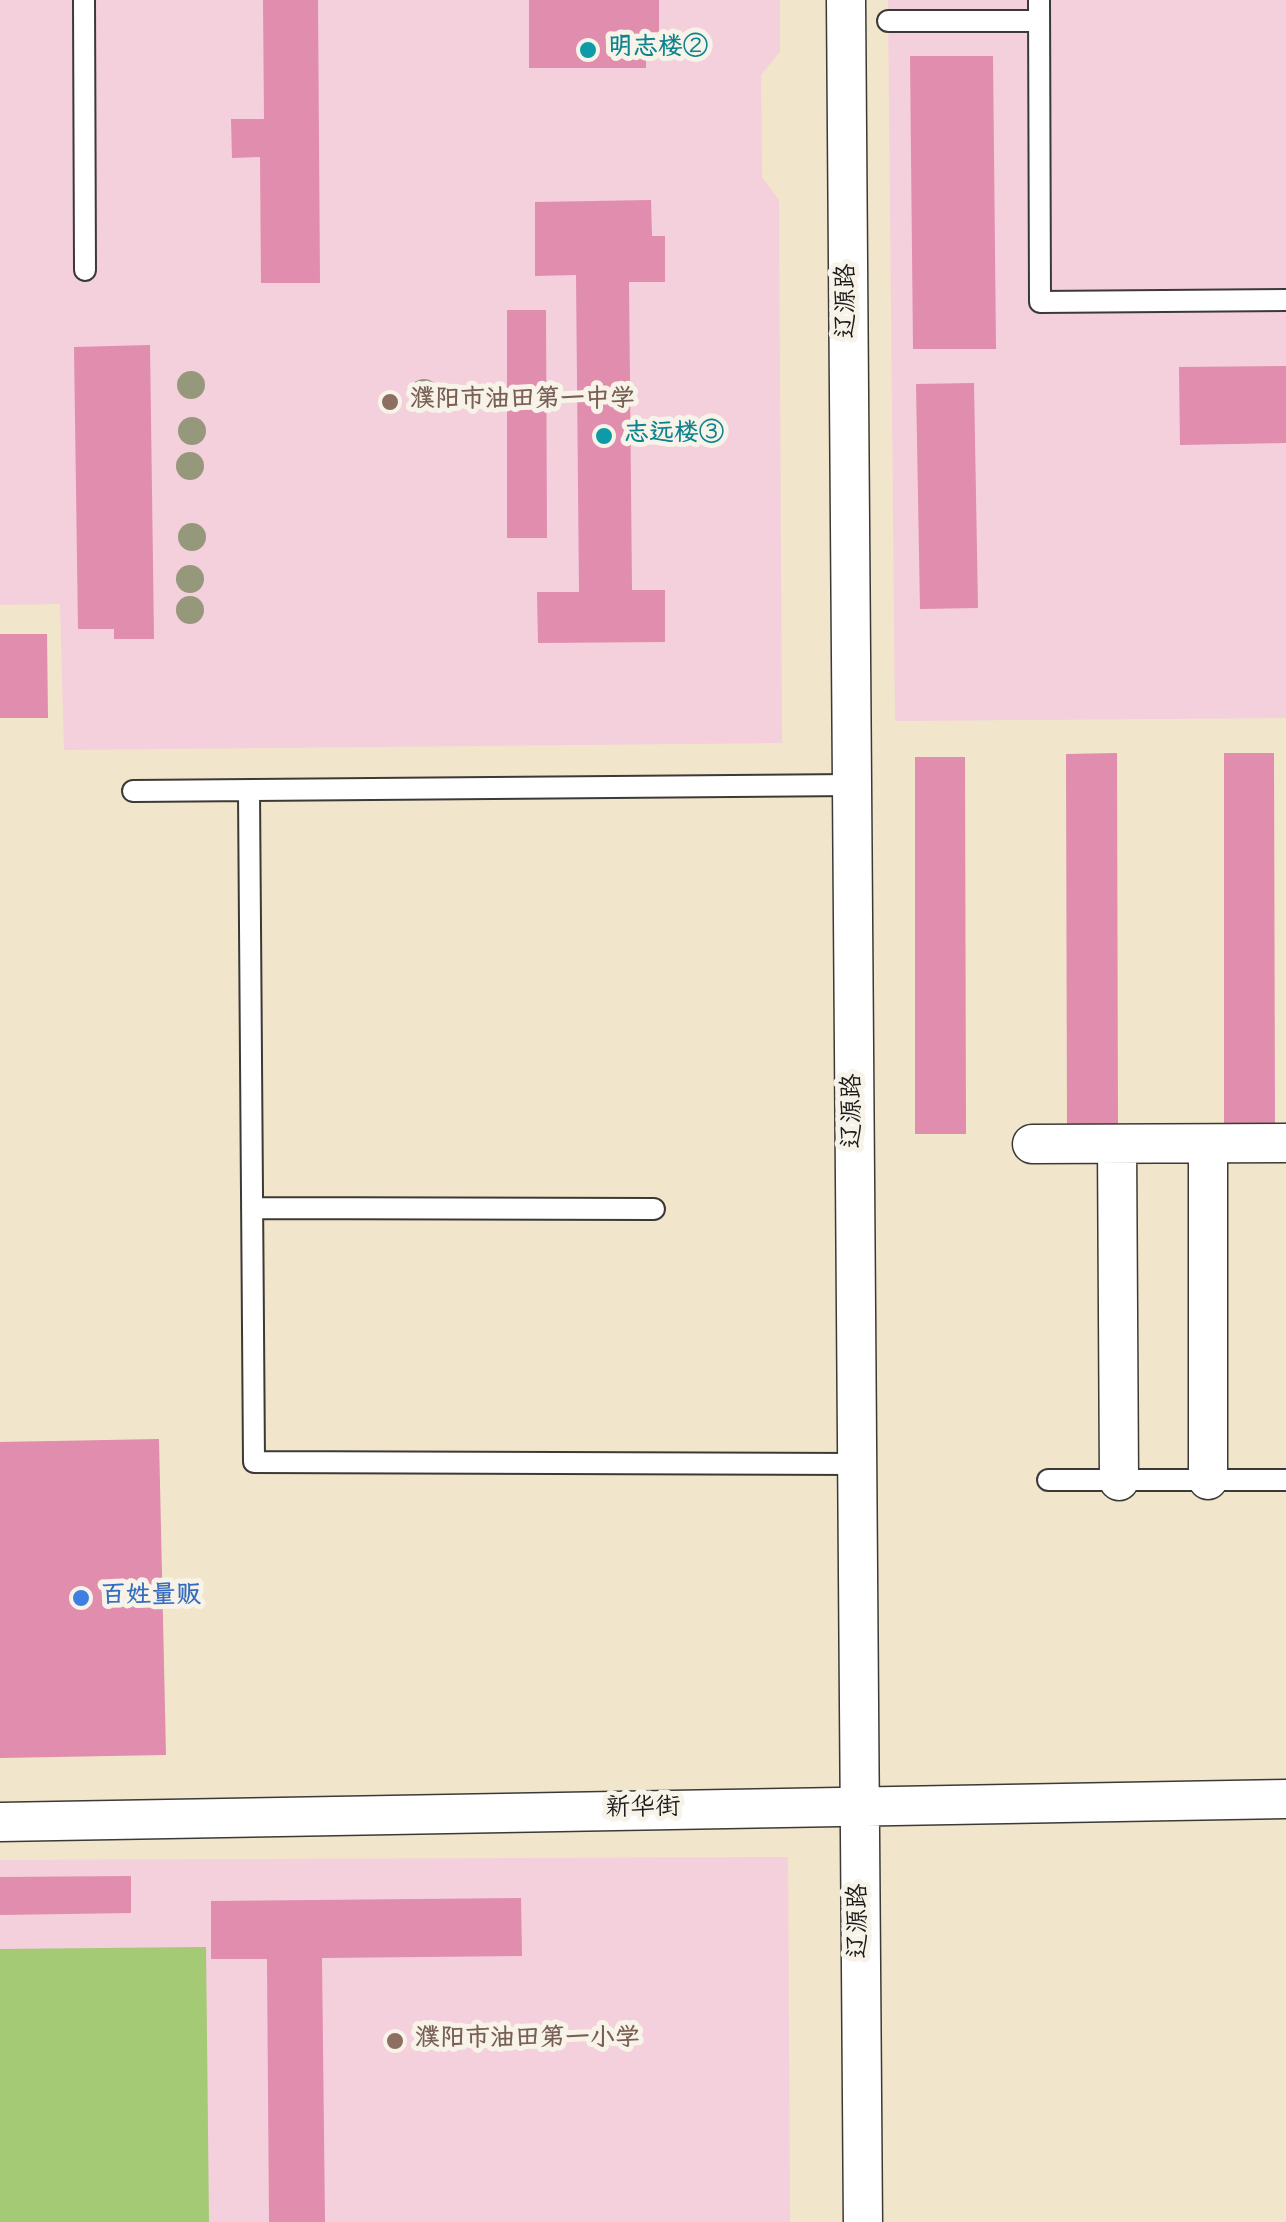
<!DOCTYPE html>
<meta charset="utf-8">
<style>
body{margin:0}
canvas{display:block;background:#f1e5cb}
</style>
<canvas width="1286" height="2222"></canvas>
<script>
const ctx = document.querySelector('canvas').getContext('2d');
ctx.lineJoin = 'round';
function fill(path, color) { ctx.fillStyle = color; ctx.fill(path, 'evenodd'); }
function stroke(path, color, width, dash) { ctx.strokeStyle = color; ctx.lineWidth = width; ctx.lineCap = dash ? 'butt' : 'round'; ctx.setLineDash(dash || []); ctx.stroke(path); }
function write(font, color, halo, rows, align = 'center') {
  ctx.font = font + ' Kalam,"LXGW WenKai TC",sans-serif'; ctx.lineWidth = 10; ctx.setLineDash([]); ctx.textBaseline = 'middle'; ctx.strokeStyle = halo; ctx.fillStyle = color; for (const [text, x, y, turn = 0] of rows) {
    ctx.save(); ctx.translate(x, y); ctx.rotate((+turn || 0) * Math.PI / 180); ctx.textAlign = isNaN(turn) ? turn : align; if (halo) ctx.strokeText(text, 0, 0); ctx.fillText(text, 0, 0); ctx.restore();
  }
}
const built = new Path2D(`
 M 0,0 L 780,0 L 780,52 L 761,75 L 762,177 L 779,200 L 782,743 L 64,750 L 60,604 L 0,605 Z
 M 888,0 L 1286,0 L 1286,718 L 895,721 Z
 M 788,1857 L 790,2222 L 0,2222 L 0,1860 Z`);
const green = new Path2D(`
 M 206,1947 L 209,2222 L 0,2222 L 0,1949 Z`);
const building = new Path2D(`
 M 263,0 L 318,0 L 320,283 L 261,283 L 260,157 L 232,158 L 231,119 L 264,119 Z
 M 529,0 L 659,0 L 659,32 L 646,32 L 646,68 L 529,68 Z
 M 910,56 L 993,56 L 996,349 L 913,349 Z
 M 651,200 L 652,236 L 665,236 L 665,282 L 629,282 L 632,590 L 665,590 L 665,642 L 538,643 L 537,592 L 579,592 L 576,275 L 535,276 L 535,202 Z
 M 507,310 L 546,310 L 547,538 L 507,538 Z
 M 150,345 L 154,639 L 114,639 L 114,629 L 78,629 L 74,347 Z
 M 1286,366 L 1286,443 L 1180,445 L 1179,367 Z
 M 974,383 L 978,608 L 920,609 L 916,384 Z
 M 0,634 L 47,634 L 48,718 L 0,718 Z
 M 1117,753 L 1118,1131 L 1067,1131 L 1066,754 Z
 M 1224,753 L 1274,753 L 1275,1130 L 1224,1130 Z
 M 915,757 L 965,757 L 966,1134 L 915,1134 Z
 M 159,1439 L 166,1755 L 0,1758 L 0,1442 Z
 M 131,1876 L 131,1913 L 0,1915 L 0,1877 Z
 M 521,1898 L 522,1956 L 322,1958 L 325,2222 L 269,2222 L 267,1959 L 211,1959 L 211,1901 Z`);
const lane = new Path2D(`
 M 84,0 L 85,270
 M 1039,0 L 1040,302 L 1286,300
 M 888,21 L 1039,21
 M 133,791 L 852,785
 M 249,792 L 254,1462 L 858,1464
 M 252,1208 L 654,1209
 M 1048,1480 L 1286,1480`);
const street = new Path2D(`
 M 846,0 L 863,2222
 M 1032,1144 L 1286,1143
 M 1117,1144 L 1119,1481
 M 1208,1480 L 1208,1144
 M 0,1822 L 1286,1799`);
const trees = [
 [191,385],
 [424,393],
 [192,431],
 [190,466],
 [192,537],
 [190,579],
 [190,610]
];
const markers = [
 [588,50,10,"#0f9aa8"],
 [390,402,10,"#8d6e63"],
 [604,436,10,"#0f9aa8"],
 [81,1598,10,"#3f7fe0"],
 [395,2041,10,"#8d6e63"]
];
const cultureNames = [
 ["明志楼②",608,50],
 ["志远楼③",624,436]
];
const streetNames = [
 ["辽源路",849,301,-90],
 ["辽源路",855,1111,-90],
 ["新华街",643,1810,-1],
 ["辽源路",861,1921,-90]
];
const educationNames = [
 ["濮阳市油田第一中学",410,402],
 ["濮阳市油田第一小学",415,2041]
];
const shopNames = [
 ["百姓量贩",101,1598]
];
fill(built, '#f4cfdc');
fill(green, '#a4ca75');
fill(building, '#e08dae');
stroke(lane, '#3c3a36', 24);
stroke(street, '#3c3a36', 41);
stroke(lane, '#fff', 20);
stroke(street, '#fff', 38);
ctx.fillStyle = '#96987c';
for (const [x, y] of trees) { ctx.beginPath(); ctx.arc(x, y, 14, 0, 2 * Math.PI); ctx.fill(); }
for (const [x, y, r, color] of markers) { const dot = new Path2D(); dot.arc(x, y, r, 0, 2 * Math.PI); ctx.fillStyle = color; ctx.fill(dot); stroke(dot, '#f7f3e8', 4); }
write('bold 25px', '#0d838f', '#f7f3e8', cultureNames, 'left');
write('25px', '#1c1c1c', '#f7f3e8', streetNames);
write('bold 25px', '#785e54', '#f7f3e8', educationNames, 'left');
write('bold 25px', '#366cbe', '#f7f3e8', shopNames, 'left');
</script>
